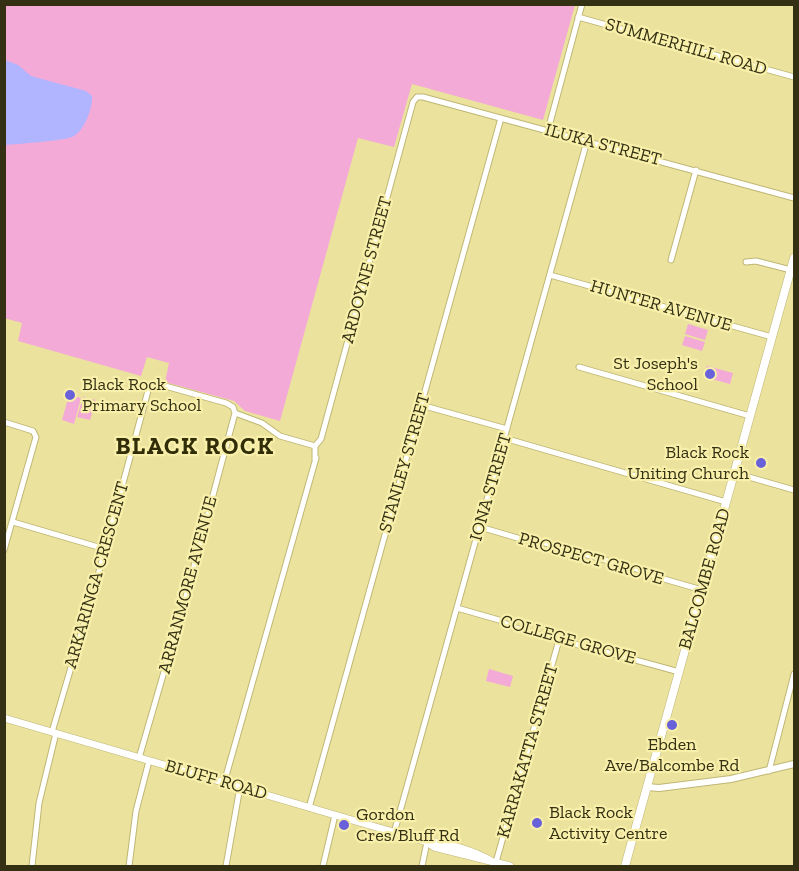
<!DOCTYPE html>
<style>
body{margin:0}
#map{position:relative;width:799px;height:871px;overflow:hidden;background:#ebe29e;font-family:"Zilla Slab",serif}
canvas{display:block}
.frame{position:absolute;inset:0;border:6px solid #343014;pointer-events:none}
</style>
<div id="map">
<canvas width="799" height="871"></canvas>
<div class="frame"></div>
</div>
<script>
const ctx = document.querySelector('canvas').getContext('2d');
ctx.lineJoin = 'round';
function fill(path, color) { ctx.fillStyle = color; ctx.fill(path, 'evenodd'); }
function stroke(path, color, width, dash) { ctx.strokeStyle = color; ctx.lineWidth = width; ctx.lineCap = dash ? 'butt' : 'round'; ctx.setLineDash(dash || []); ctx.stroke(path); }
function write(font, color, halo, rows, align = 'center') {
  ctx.font = font + ' "Zilla Slab",serif'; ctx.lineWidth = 4.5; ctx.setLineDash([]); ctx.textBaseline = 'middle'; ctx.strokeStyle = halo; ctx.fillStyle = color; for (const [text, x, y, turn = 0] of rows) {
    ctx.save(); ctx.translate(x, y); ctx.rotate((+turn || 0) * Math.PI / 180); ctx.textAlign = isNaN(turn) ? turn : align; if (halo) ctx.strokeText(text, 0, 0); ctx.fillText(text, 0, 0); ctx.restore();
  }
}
const green = new Path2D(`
 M 4,5 L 575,5 L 543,120 L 412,84 L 394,147 L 358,138 L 280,421 L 245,411 L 234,401 L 165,382 L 169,363 L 147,357 L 141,376 L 18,341 L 22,323 L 4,318 Z
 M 688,324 L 708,330 L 705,340 L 685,334 Z
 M 685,336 L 705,342 L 702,351 L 682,345 Z
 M 707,366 L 733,373 L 730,384 L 704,377 Z
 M 69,395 L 81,398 L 74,424 L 62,420 Z
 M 83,397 L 96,400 L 90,420 L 77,417 Z
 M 489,669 L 513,676 L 510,687 L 486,681 Z`);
const water = new Path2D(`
 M 5,60 L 18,65 L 31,76 L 86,91 L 92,96 C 93,108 84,132 72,137 C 61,141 17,144 5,145 Z`);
const minor = new Path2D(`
 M 578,17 L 794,77
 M 548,130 L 582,4
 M 671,260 L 696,170
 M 746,262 L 756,261 L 791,270
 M 550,275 L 772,337
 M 579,367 L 750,416
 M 421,405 L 507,429
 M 4,422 L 33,431 L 36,437 L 4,550
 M 504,438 L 726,502
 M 315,460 L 315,446 L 321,439 L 413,102 L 417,97 L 423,97 L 794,198
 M 735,473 L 794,490
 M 13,522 L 105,549
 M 480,527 L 521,539 L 538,541 L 644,571 L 657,577 L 702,590
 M 457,608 L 499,620 L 512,627 C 568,643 623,656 679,672
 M 52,732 L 97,579 L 149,387 L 158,384 L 226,403 L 233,407 L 235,413 L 262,423 L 280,436 L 315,446
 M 139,758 L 186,596 L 235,413
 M 769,771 L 794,674
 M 224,783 L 316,458
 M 309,808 L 501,118
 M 394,833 L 587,141
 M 496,862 L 559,640
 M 32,866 L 39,803 L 56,733
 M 129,866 L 136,811 L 149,761
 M 226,866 L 240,787
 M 323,866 L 335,815
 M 422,866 L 427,842`);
const tertiary = new Path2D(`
 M 647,787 L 659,788 L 731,779 L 794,764`);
const secondary = new Path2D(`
 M 4,718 L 427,842 C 444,841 477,852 491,861
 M 427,842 L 434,847 L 510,866`);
const primary = new Path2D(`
 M 625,866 L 794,258`);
const markers = [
 [710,374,6,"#6961da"],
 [70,395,6,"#6961da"],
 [761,463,6,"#6961da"],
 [672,725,6,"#6961da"],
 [537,823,6,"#6961da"],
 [344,825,6,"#6961da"]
];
const streetNames = [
 ["SUMMERHILL ROAD",686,47,16],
 ["ILUKA STREET",603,145,15],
 ["ARDOYNE STREET",367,270,-75],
 ["HUNTER AVENUE",661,306,16],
 ["STANLEY STREET",405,463,-74],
 ["IONA STREET",491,487,-74],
 ["PROSPECT GROVE",591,559,16],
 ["ARKARINGA CRESCENT",97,575,-74],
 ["BALCOMBE ROAD",705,579,-74],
 ["ARRANMORE AVENUE",188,585,-75],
 ["COLLEGE GROVE",568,640,16],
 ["KARRAKATTA STREET",528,751,-74],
 ["BLUFF ROAD",216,780,16]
];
const poiNames = [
 ["St Joseph's",698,364,"right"],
 ["School",698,385,"right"],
 ["Black Rock",82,385],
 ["Primary School",82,406],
 ["Black Rock",749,453,"right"],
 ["Uniting Church",749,474,"right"],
 ["Ebden",672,745,"center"],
 ["Ave/Balcombe Rd",672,766,"center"],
 ["Black Rock",549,813],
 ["Activity Centre",549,834],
 ["Gordon",356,815],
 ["Cres/Bluff Rd",356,836]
];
const districtNames = [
 ["BLACK ROCK",195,447]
];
fill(green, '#f3aad7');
fill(water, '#b1b4ff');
stroke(minor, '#bfb774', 7);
stroke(tertiary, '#bfb774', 8);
stroke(secondary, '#bfb774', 8);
stroke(primary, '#bfb774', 9);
stroke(minor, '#fff', 5);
stroke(tertiary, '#fff', 6);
stroke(secondary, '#fff', 7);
stroke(primary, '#fff', 8);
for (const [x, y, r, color] of markers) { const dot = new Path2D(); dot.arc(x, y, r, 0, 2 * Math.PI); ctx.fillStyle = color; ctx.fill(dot); stroke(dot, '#f8f0aa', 2); }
write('18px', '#343014', '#f8f0aa', streetNames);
write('18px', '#343014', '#f8f0aa', poiNames, 'left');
ctx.letterSpacing = '1.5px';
write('bold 24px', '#322d09', '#f8f0aa', districtNames);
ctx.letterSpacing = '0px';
</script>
